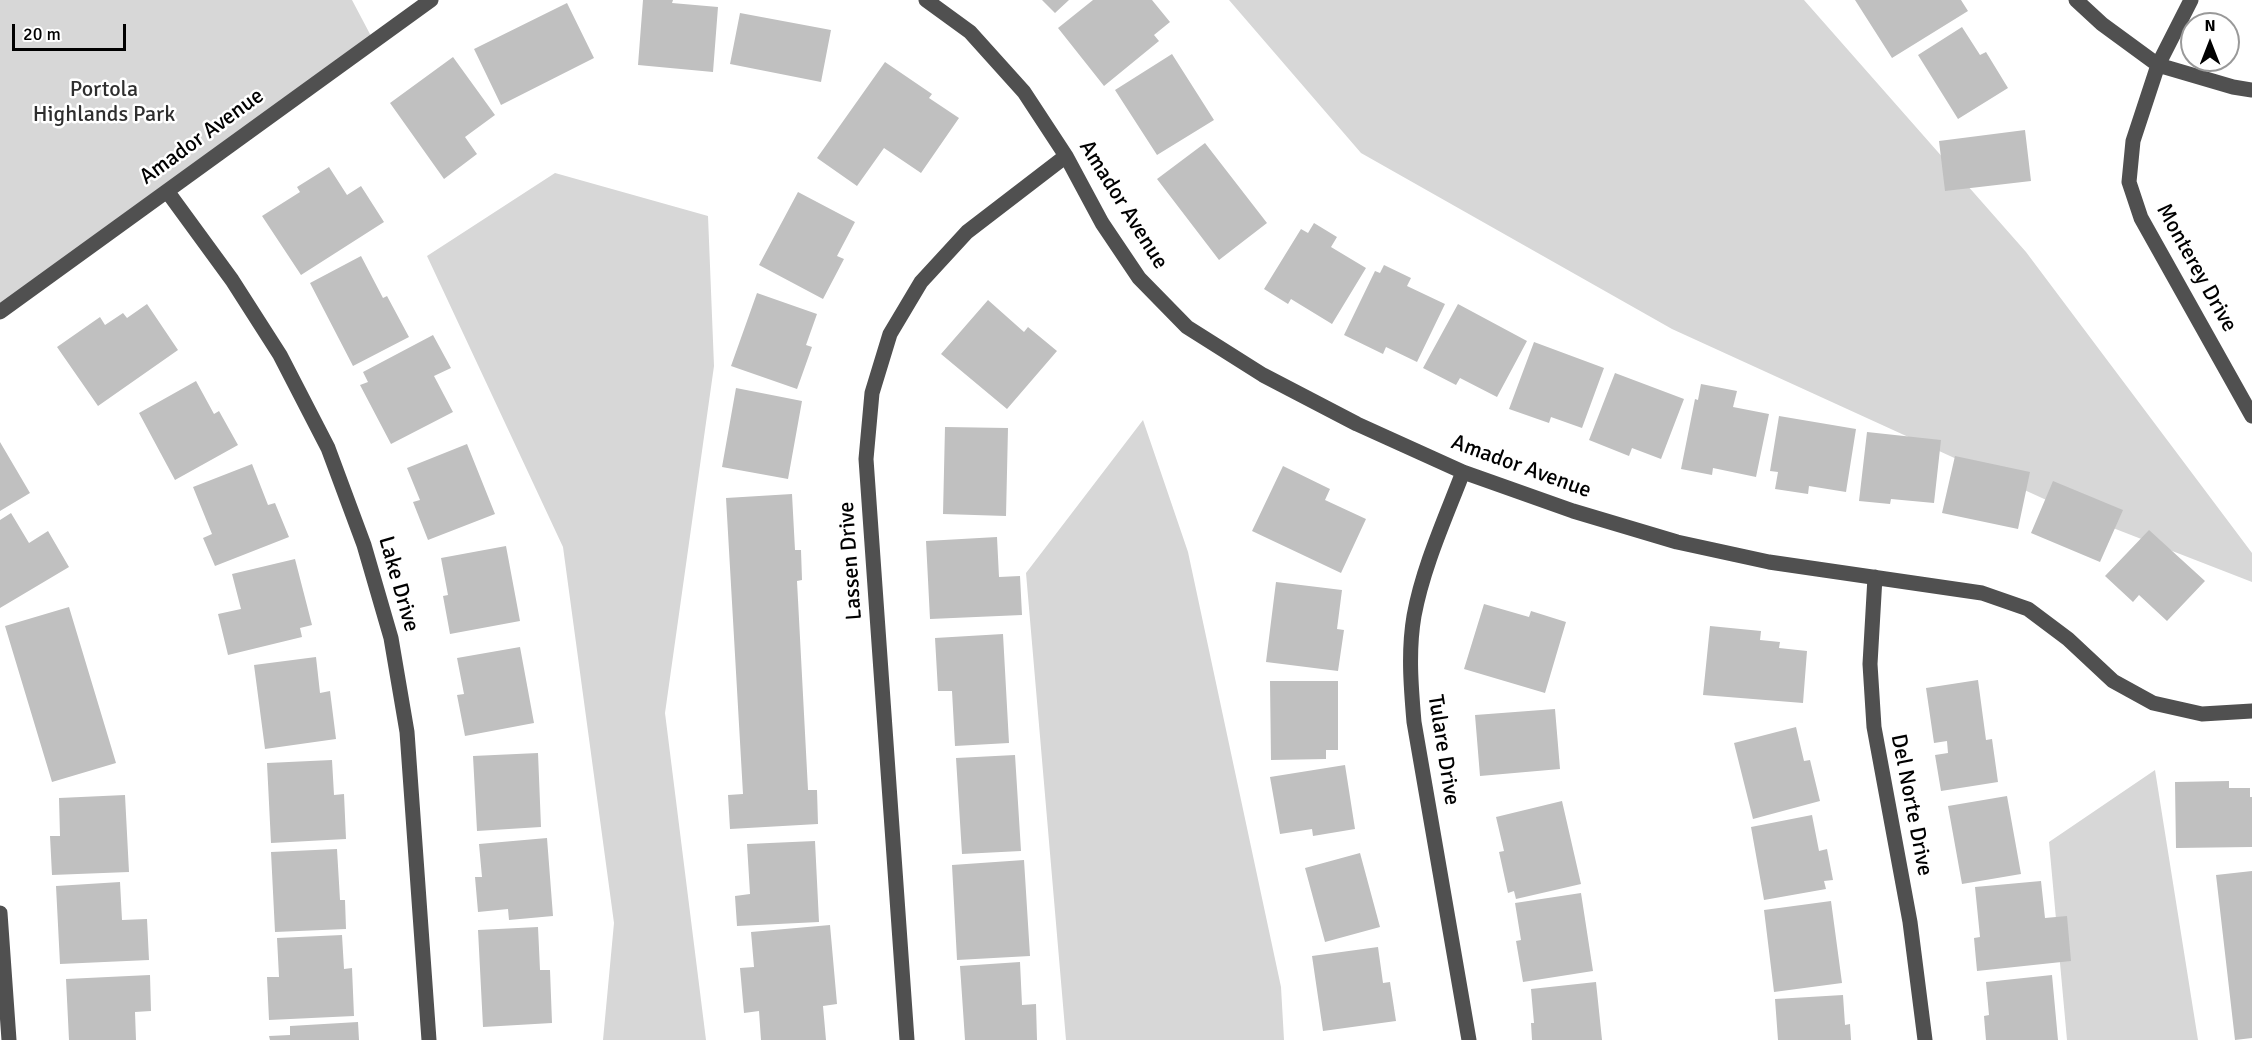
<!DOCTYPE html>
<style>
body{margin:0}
#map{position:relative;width:2252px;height:1040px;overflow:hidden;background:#fff;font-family:Signika,sans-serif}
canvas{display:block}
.north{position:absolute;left:2180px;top:12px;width:60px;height:60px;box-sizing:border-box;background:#fff;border:2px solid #999;border-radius:50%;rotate:0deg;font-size:16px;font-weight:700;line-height:24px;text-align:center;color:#000}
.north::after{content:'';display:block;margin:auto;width:21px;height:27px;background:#000;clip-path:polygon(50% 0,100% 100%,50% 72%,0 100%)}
.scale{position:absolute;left:12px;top:24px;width:114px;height:27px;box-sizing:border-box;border:3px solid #000;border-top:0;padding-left:8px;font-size:18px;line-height:21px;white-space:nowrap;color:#000;-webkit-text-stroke:4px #fff;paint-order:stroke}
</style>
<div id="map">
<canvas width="2252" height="1040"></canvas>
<div class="north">N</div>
<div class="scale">20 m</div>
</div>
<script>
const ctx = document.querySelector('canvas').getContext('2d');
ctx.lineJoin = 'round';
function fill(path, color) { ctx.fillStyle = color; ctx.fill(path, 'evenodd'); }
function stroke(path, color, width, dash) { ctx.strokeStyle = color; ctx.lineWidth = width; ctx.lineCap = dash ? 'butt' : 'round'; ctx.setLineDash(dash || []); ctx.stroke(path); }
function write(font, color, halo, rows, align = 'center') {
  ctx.font = font + ' Signika,sans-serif'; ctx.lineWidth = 5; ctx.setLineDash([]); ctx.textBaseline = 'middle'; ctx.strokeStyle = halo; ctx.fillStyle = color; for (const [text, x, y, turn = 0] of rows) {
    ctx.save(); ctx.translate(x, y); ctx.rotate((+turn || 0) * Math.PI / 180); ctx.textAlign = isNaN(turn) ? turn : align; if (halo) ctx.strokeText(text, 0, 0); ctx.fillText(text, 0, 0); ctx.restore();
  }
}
const green = new Path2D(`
 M 0,0 L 352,0 L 371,36 L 0,306 Z
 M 1229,0 L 1804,0 L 2026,252 L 2252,553 L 2252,582 L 2077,514 L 1672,329 L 1361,153 Z
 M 555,173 L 708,216 L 714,366 L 665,713 L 706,1040 L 603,1040 L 614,923 L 563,547 L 427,256 Z
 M 1143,420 L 1188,552 L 1281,987 L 1284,1040 L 1066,1040 L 1026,573 Z
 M 2155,770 L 2198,1040 L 2067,1040 L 2049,842 Z`);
const building = new Path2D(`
 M 643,0 L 673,0 L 672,3 L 718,7 L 713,72 L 638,65 Z
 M 1042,0 L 1069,0 L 1055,13 Z
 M 1093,0 L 1152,0 L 1170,22 L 1154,35 L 1159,41 L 1104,86 L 1058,28 Z
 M 1855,0 L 1961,0 L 1968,11 L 1892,58 Z
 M 567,3 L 594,58 L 501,105 L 474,49 Z
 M 740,13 L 831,30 L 821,82 L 730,64 Z
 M 1962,27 L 1980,55 L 1986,52 L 2008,88 L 1958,119 L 1918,55 Z
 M 1172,54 L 1214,120 L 1157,155 L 1115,90 Z
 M 453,57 L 495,115 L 465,137 L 477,154 L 444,179 L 390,103 Z
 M 885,62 L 932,94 L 929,98 L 959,118 L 921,173 L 884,148 L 857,186 L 817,158 Z
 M 2025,130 L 2031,181 L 1945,191 L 1939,141 Z
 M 1205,143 L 1267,223 L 1219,260 L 1157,179 Z
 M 329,167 L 347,195 L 361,186 L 384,222 L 301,275 L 262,216 L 300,192 L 297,187 Z
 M 798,192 L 855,222 L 837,256 L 844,259 L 823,299 L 759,265 Z
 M 1314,223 L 1337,237 L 1331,247 L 1366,268 L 1332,324 L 1291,299 L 1288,304 L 1264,289 L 1301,229 L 1308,233 Z
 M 361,256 L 383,298 L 387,296 L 409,337 L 353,366 L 310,283 Z
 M 1384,265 L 1411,278 L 1407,286 L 1445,304 L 1417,362 L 1386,347 L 1383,354 L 1344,335 L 1375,271 L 1380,273 Z
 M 757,293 L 817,314 L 806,345 L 812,347 L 797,389 L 731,366 Z
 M 988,300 L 1024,332 L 1028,327 L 1057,351 L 1007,409 L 941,354 Z
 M 147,304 L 178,350 L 98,406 L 57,347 L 100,317 L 105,325 L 123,313 L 127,318 Z
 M 1458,304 L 1527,341 L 1497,397 L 1460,378 L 1456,385 L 1423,368 Z
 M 433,335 L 451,368 L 434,376 L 453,412 L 391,444 L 360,385 L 368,382 L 363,372 Z
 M 1534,342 L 1604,368 L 1582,428 L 1551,417 L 1549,423 L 1509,409 Z
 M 1615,373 L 1684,399 L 1661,459 L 1632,448 L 1629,456 L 1589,440 Z
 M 196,381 L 214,414 L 219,411 L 238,445 L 175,480 L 139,413 Z
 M 1701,384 L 1737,391 L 1733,407 L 1769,414 L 1756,477 L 1713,468 L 1712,475 L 1681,469 L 1695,399 L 1698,400 Z
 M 736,388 L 802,401 L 788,479 L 722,467 Z
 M 1779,416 L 1856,429 L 1846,492 L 1809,486 L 1808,494 L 1775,489 L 1778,472 L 1770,471 Z
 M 945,427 L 1008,428 L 1006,516 L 943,514 Z
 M 1867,432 L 1941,440 L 1934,503 L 1891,499 L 1890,504 L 1859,501 Z
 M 0,442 L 30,493 L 0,511 Z
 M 467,444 L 495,514 L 428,540 L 413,502 L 420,500 L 407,468 Z
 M 1955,456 L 2030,472 L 2018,529 L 1942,513 Z
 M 252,464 L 268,505 L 275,503 L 289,537 L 215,566 L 203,538 L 212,534 L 193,487 Z
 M 1283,466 L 1330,489 L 1325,500 L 1366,519 L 1341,573 L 1252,531 Z
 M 2053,481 L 2123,510 L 2100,562 L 2031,533 Z
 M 792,494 L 795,550 L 801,550 L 802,580 L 797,581 L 808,790 L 817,790 L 818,824 L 730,829 L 728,795 L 743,794 L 726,498 Z
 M 11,513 L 29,543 L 48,531 L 69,567 L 0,608 L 0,520 Z
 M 2149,530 L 2205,581 L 2167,621 L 2139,595 L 2133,602 L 2105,576 Z
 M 997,537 L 999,577 L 1020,576 L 1022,615 L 930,619 L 926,541 Z
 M 506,546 L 520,621 L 450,634 L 443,596 L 448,595 L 441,558 Z
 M 295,559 L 312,625 L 300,628 L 302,637 L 228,655 L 218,614 L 241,609 L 232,574 Z
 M 1276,582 L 1342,590 L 1337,629 L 1344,630 L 1338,671 L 1266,662 Z
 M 1484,604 L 1529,617 L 1531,611 L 1566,622 L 1545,693 L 1464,669 Z
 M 69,607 L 116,763 L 52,782 L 5,626 Z
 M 1710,626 L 1761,631 L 1760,640 L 1780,642 L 1779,648 L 1807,651 L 1803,703 L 1703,695 Z
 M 1003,634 L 1009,743 L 955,746 L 952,691 L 938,691 L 935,638 Z
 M 520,647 L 534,723 L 465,736 L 457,695 L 464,694 L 457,658 Z
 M 316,657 L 320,693 L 330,691 L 336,739 L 265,749 L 254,665 Z
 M 1978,680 L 1986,740 L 1992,739 L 1998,782 L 1941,791 L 1935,755 L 1948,753 L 1947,741 L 1934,743 L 1926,688 Z
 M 1270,681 L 1338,681 L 1338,750 L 1326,750 L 1326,759 L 1271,760 Z
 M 1555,709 L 1560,769 L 1480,776 L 1475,715 Z
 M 1796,727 L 1804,761 L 1810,760 L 1820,801 L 1753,819 L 1734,743 Z
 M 538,753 L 541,827 L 477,831 L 473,756 Z
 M 1015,755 L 1021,851 L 962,854 L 956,758 Z
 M 332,760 L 334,795 L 344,794 L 346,839 L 271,843 L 267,763 Z
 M 1345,765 L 1355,829 L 1313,836 L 1312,829 L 1280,834 L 1270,777 Z
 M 2229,781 L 2229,788 L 2250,788 L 2250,797 L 2252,797 L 2252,847 L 2176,848 L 2175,782 Z
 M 125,795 L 129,872 L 52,875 L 50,836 L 60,836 L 59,798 Z
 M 2007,796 L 2021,874 L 1962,884 L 1948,806 Z
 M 1562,801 L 1581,884 L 1516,899 L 1514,891 L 1508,893 L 1499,852 L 1504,851 L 1496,817 Z
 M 1812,815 L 1819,851 L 1827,849 L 1833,880 L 1824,881 L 1826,889 L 1764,900 L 1751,827 Z
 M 547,838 L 553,916 L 509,920 L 508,909 L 478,912 L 475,877 L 482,877 L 479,844 Z
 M 815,841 L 819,922 L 737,926 L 735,896 L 750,894 L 747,844 Z
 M 337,849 L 340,900 L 345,900 L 346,929 L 275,932 L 271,852 Z
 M 1360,853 L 1380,927 L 1325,942 L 1305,868 Z
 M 1024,860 L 1030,956 L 957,960 L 952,865 Z
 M 2252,871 L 2252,1038 L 2235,1040 L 2216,875 Z
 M 2041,881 L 2045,918 L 2067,916 L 2071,961 L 1977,971 L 1974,938 L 1980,937 L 1975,887 Z
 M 120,882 L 122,920 L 147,919 L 149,960 L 60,964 L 56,886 Z
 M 1581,893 L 1593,971 L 1523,982 L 1516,941 L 1521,940 L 1515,903 Z
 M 1831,901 L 1842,983 L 1774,992 L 1764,910 Z
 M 830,925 L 837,1004 L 823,1006 L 826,1040 L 761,1040 L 759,1011 L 744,1013 L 740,968 L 754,967 L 751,932 Z
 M 538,927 L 540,970 L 550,970 L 552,1023 L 483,1027 L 478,930 Z
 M 342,935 L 344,969 L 352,968 L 354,1016 L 269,1020 L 267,977 L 279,977 L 277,938 Z
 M 1378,947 L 1383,983 L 1390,982 L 1396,1021 L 1323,1031 L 1312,956 Z
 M 1020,962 L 1022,1005 L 1036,1004 L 1037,1040 L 965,1040 L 960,966 Z
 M 150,975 L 151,1011 L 135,1012 L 136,1040 L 69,1040 L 66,979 Z
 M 2052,975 L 2058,1040 L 1986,1040 L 1984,1016 L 1989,1015 L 1986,982 Z
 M 1596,982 L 1602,1040 L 1532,1040 L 1531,1023 L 1534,1023 L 1531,989 Z
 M 1843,995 L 1845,1025 L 1850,1024 L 1851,1040 L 1778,1040 L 1775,999 Z
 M 358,1022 L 359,1040 L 270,1040 L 269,1036 L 290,1035 L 290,1026 Z`);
const minor = new Path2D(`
 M 926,0 L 970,32 L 1024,92 L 1066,156 L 1102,223 L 1139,278 L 1187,327 L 1263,375 L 1357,424 L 1463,472 L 1573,511 L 1677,542 L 1769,562 L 1982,593 L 2028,609 L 2068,639 L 2113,681 L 2153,703 L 2202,714 L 2252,711
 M 2076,0 L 2102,24 L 2158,65 L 2233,87 L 2252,90
 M 2191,0 L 2158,65 L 2133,141 L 2129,182 L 2141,218 L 2252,416
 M 167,191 L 232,280 L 280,355 L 328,448 L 364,545 L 391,638 L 407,732 L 429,1040
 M 0,312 L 431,0
 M 1463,472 C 1445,519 1423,567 1414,616 C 1408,651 1411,687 1414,722 L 1469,1040
 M 1875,577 L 1870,664 L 1874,727 L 1910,922 L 1925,1040
 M 0,913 L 9,1040
 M 907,1040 L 866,459 L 872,393 L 890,334 L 921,282 L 967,232 L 1066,156`);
const parkNames = [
 ["Portola",104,90],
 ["Highlands Park",104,115]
];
const streetNames = [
 ["Amador Avenue",202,137,-36],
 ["Amador Avenue",1123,205,58],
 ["Monterey Drive",2196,268,61],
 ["Amador Avenue",1521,467,20],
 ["Lassen Drive",851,561,-94],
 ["Lake Drive",398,584,74],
 ["Tulare Drive",1443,750,81],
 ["Del Norte Drive",1911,805,79]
];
fill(green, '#d7d7d7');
fill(building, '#c0c0c0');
stroke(minor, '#505050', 15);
write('22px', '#2e2e2e', '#fff', parkNames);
write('22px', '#000', '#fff', streetNames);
</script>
